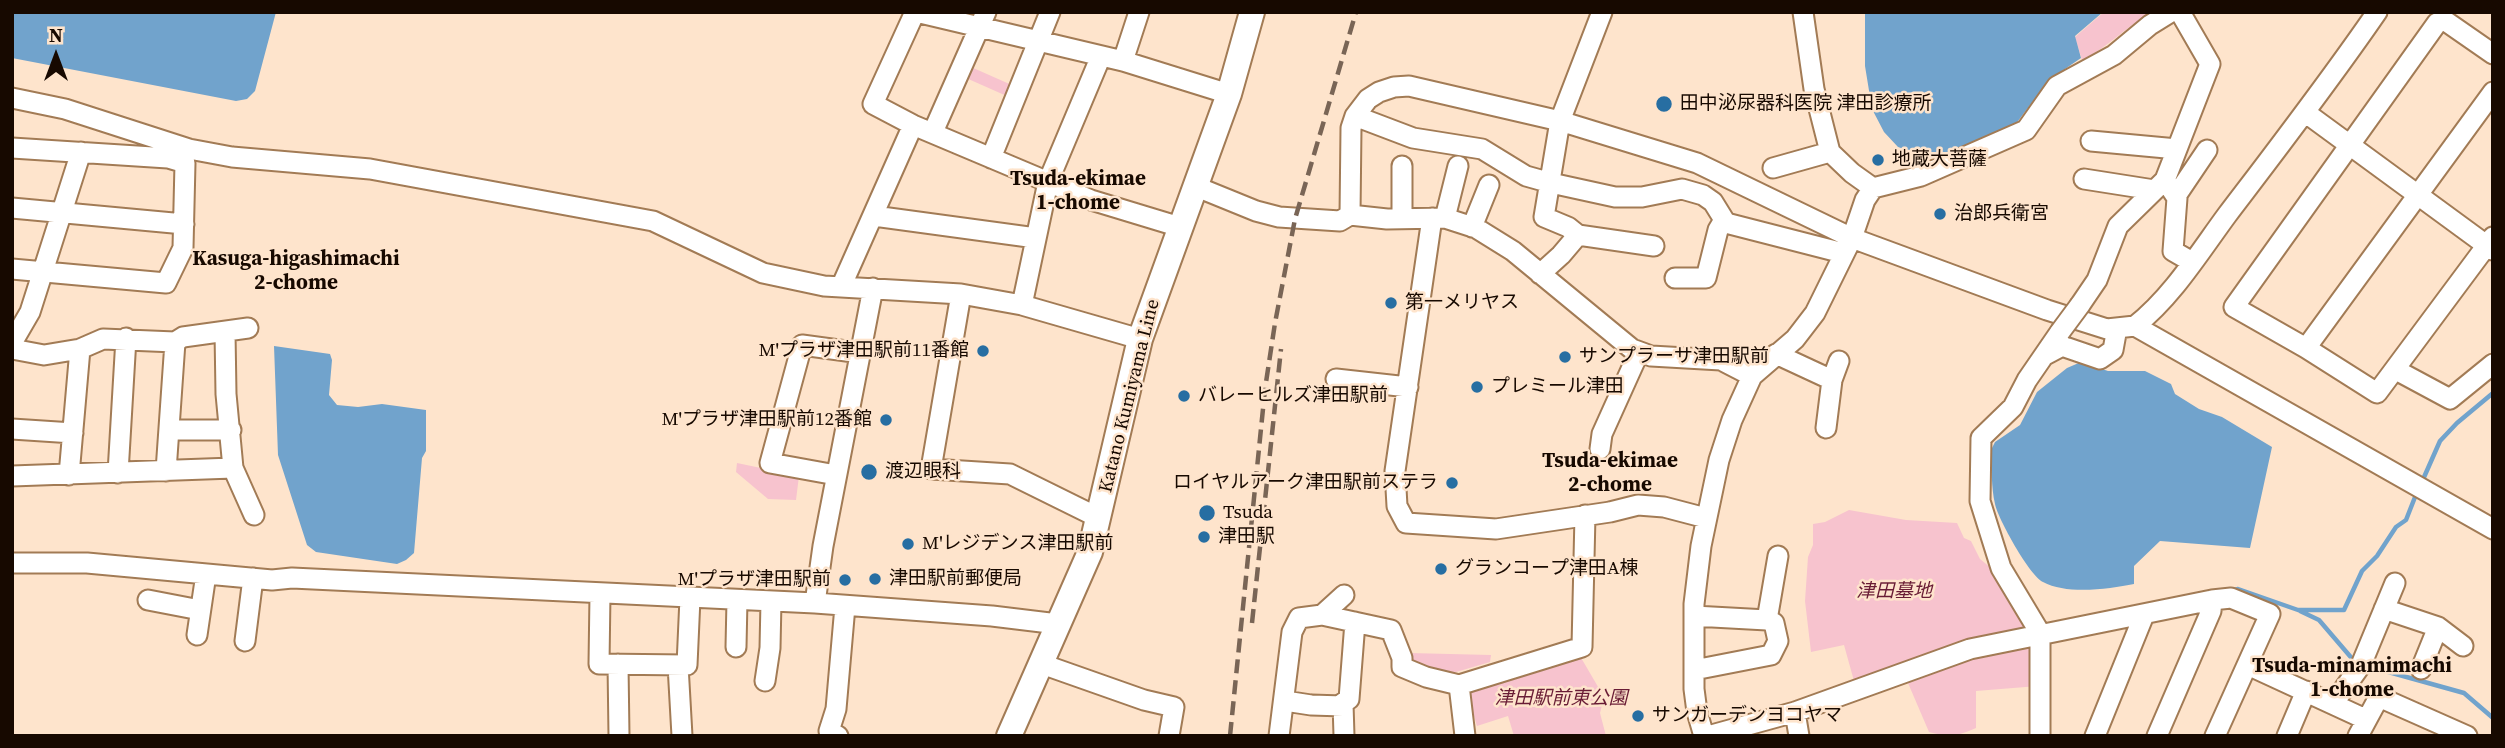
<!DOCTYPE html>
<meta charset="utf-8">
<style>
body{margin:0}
#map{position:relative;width:2505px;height:748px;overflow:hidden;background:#fee4cc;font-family:"Source Serif 4",serif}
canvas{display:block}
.frame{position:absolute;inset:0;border:14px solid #170900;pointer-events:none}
.north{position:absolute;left:21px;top:21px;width:70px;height:70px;-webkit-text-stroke:5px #fee4cc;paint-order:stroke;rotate:0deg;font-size:19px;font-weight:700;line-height:28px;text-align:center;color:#170900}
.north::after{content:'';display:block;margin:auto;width:24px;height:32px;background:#170900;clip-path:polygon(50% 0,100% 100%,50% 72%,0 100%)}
</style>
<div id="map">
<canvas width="2505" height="748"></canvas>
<div class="frame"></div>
<div class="north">N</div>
</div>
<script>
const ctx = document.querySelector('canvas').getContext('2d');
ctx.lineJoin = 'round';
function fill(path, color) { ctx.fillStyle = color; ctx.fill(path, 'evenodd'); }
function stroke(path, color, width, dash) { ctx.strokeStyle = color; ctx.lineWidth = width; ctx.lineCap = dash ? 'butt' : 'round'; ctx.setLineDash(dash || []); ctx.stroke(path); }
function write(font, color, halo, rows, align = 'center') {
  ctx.font = font + ' "Source Serif 4","Noto Sans JP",serif'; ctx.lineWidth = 5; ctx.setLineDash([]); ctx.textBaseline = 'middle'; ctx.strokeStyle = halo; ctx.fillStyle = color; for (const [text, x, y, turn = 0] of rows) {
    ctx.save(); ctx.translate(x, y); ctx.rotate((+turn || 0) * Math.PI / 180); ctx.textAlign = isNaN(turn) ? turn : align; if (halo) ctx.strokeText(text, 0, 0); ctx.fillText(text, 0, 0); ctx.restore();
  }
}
const green = new Path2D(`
 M 2104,12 L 2154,12 C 2128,24 2109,47 2082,60 L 2075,37 Z
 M 971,67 L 1014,86 L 1009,97 L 966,78 Z
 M 737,463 L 799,476 L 796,500 L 768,499 L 736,472 Z
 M 1849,510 L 1906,520 L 1957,523 L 1964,538 L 1971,541 L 1980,559 L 1991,568 L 2032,631 L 1854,681 L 1844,645 L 1811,652 L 1805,601 L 1808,557 L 1813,545 L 1813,524 L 1825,522 Z
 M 2031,640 L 2038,686 L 1976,691 L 1976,728 C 1956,737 1949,737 1929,732 L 1905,676 Z
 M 1409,653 L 1491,655 L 1490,662 L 1446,675 L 1412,662 Z
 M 1580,656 L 1604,697 L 1600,713 L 1606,736 L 1514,736 L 1508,716 L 1477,726 L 1465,687 Z`);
const water = new Path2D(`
 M 12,12 L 276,12 L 255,91 L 247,99 L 236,101 L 12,58 Z
 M 1865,12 L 2103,12 L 2075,36 L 2081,58 L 2049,80 L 2015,125 L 1940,158 L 1924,156 L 1898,147 L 1884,132 L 1872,109 L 1865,66 Z
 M 274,346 L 330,354 L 332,360 L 329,395 L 337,405 L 358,407 L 382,404 L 426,410 L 426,451 L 422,458 L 414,553 L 406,560 L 397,564 L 316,552 L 307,545 L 278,455 Z
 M 2081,362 L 2108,371 L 2145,371 L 2171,384 L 2175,394 L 2199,409 L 2222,417 L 2272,447 L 2250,548 L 2160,541 L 2134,566 L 2134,584 C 2109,589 2067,595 2043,582 C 2030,576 1998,519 1995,504 C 1991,487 1992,467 1991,450 L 1995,442 L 2020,425 L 2037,392 L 2067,368 Z`);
const stream = new Path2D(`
 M 2421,484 L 2440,441 L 2457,423 L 2493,393
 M 2232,591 L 2238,589 L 2298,610 L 2344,610 L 2362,571 L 2377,556 L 2396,527 L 2406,520 L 2417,492
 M 2300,611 L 2319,620 L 2355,662
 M 2367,666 L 2464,693 L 2493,718`);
const minor = new Path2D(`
 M 915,12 L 873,104 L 913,125 L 1091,200 L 1180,227
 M 916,12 L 1123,61 L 1229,94
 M 2493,54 L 2444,20 L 2437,23 L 2234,307 L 2306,348 L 2377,393 L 2493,237
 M 1123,61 L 1139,12
 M 12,98 L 65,109 L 189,149 L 232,157 L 370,169 L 653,221 L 763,273 L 824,286 L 961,294 L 1022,305 L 1140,339
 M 2306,113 L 2493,250
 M 1355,116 L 1413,138 L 1482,149 L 1526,176 L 1551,183 L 1615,197 L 1642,197 L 1682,189 L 1703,195 L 1713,202 L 1726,223 L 1843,253
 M 933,132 L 986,12
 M 2091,141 L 2177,149
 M 12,148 L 168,158 L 185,163 L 183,248 L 166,283 L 12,269
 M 1830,152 L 1852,173 L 1873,188
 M 991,158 L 1050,12
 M 1773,168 L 1830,152 L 1814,89 L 1803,12
 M 2084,179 L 2154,190
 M 2165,180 L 2177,198 L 2173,251 L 2192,262
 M 1197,187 L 1256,211 L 1279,217 L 1340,221 L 1350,215 L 1387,219 L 1445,218 L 1476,228 L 1513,251 L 1632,349 L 1651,356 L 1721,360 L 1752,376
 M 2176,196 L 2207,150
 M 12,208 L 184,224
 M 1350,215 L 1351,128 L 1355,116 L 1368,99 L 1379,92 L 1394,87 L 1409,86 L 1560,121 L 1697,163 L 1852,238 L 2047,310 L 2107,329 L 2135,326 L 2493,529
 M 874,216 L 1036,238
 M 1402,218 L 1402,166
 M 1432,218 L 1395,471 L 1397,506 L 1406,523 L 1496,529 L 1610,512 L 1638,505 L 1664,507 L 1706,518
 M 1445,218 L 1458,166
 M 1472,227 L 1489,185
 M 1578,235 L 1654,246
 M 1540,274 L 1561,255 L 1578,235 L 1568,227 L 1544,217 L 1560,121 L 1602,12
 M 1675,278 L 1706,278 L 1718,230 L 1724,220
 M 841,287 L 913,125
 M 961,294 L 931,469 L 1010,474 L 1099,518
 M 1022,305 L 1048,182 L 1101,56
 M 2080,305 L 2097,280 L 2118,226 L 2165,180 L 2210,64 L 2180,12
 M 2135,326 C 2172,297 2199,253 2227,215 C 2278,148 2329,82 2377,12
 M 225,332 L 226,394 L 233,468
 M 12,343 L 30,312 L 81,152
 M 2306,348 L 2493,92
 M 12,349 L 44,355 L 80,349 L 103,339 L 175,342 L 183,337 L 248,328
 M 1776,354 L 1832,380 L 1839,361
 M 2045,355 L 2062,346 L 2100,359 L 2113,350 L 2117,328
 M 2396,370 L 2450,399 L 2493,364
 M 1336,379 L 1408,387
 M 1826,428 L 1832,380
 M 12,429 L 73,433
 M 169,430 L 231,430
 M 1600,449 L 1602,434 L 1639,352
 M 166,471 L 175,342
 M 118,473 L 126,338
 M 69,475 L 80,349
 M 836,475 L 770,463 L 802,345 L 861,353
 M 12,476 L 233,468 L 254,515
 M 12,563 L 87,563 L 272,580 L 292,578 L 815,603 L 992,616 L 1058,624
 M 600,594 L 599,664 L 687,665 L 690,598
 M 148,600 L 200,610
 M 815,603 L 823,546 L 873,288
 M 2384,609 L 2438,627 L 2463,646
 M 1322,615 L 1344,595
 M 1694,616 L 1767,620 L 1774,623 L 1778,641 L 1771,655 L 1694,670
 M 1767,620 L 1778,556
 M 197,635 L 206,574
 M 245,641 L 253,578
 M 736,647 L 737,600
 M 1039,663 L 1144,700 L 1174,707 L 1169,736
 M 618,664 L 619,736
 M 678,665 L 682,736
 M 2248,665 L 2365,719
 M 2421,669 L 2438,627
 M 765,681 L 770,648 L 771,601
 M 1459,685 L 1465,736
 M 1285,701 L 1311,705 L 1343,706
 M 2333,704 L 2361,665 L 2395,583
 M 1795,712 L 1799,736
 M 838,736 L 829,731 L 836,709 L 845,606
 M 1279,736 L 1292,632 L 1299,618 L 1322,615 L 1391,630 L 1402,658 L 1402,667 L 1426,677 L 1459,685 L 1582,647 L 1585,515
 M 1344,736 L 1343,703 L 1349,699 L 1355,622
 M 1704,736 L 1697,712 L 1694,689 L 1694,604 L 1701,546 L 1719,460 L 1732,420 L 1752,376 L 1795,339 L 1815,313 L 1852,238 L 1865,200 L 1873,188 L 1921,176 L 2026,130 L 2057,86 L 2114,55 L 2150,25 L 2171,12
 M 1708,736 L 1795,712 L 1970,649 L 2212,600 L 2231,598 L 2270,614 L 2215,736
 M 2040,736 L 2040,633 L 2001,568 L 1980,501 L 1981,438 L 2013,407 L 2027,380 L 2060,332
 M 2095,736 L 2144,615
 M 2157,736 L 2211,611 L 2212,600
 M 2287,736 L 2306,691
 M 2358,736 L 2379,697 L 2467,736`);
const major = new Path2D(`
 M 1009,736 L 1090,552 L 1140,339 L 1229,94 L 1252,12`);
const rail = new Path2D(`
 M 1252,623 L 1281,349
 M 1230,736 L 1265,389 L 1275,323 L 1295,219 L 1356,12`);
const minorBridge = new Path2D(`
 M 2060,332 L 2080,305`);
const markers = [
 [1664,104,9,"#276ea2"],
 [1878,160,7,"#276ea2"],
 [1940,214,7,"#276ea2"],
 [1391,303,7,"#276ea2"],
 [983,351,7,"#276ea2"],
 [1565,357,7,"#276ea2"],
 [1477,387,7,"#276ea2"],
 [1184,396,7,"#276ea2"],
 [886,420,7,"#276ea2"],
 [869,472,9,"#276ea2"],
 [1452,483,7,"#276ea2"],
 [1207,513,9,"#276ea2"],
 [1204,537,7,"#276ea2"],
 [908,544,7,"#276ea2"],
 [1441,569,7,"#276ea2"],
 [875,579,7,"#276ea2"],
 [845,580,7,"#276ea2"],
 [1638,716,7,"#276ea2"]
];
const poiNames = [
 ["田中泌尿器科医院 津田診療所",1680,104],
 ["地蔵大菩薩",1892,160],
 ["治郎兵衛宮",1954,214],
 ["第一メリヤス",1405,303],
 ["M'プラザ津田駅前11番館",969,351,"right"],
 ["サンプラーサ津田駅前",1579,357],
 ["プレミール津田",1491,387],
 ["バレーヒルズ津田駅前",1198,396],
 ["M'プラザ津田駅前12番館",872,420,"right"],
 ["渡辺眼科",885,472],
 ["ロイヤルアーク津田駅前ステラ",1438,483,"right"],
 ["Tsuda",1223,513],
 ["津田駅",1218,537],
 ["M'レジデンス津田駅前",922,544],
 ["グランコープ津田A棟",1455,569],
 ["津田駅前郵便局",889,579],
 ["M'プラザ津田駅前",831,580,"right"],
 ["サンガーデンヨコヤマ",1652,716]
];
const streetNames = [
 ["Katano Kumiyama Line",1130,396,-76]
];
const parkNames = [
 ["津田墓地",1894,592],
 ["津田駅前東公園",1561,699]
];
const neighbourhoodNames = [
 ["Tsuda-ekimae",1078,180],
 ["1-chome",1078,204],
 ["Kasuga-higashimachi",296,260],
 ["2-chome",296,284],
 ["Tsuda-ekimae",1610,462],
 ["2-chome",1610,486],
 ["Tsuda-minamimachi",2352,667],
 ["1-chome",2352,691]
];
fill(green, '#f7c3ce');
fill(water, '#71a3cc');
stroke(stream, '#71a3cc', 4.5);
stroke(minor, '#a27b55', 23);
stroke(major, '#a27b55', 28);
stroke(minor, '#fff', 19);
stroke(major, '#fff', 24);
stroke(rail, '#796556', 4.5, [14, 7]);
stroke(minorBridge, '#a27b55', 23, []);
stroke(minorBridge, '#fff', 19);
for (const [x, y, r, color] of markers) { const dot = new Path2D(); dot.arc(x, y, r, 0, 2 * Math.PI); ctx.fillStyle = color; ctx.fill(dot); stroke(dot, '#fee4cc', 2.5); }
write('19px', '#170900', '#fee4cc', poiNames, 'left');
write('19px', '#170900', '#fee4cc', streetNames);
write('italic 19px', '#691c35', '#fee4cc', parkNames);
write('bold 21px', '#170900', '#fee4cc', neighbourhoodNames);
</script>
